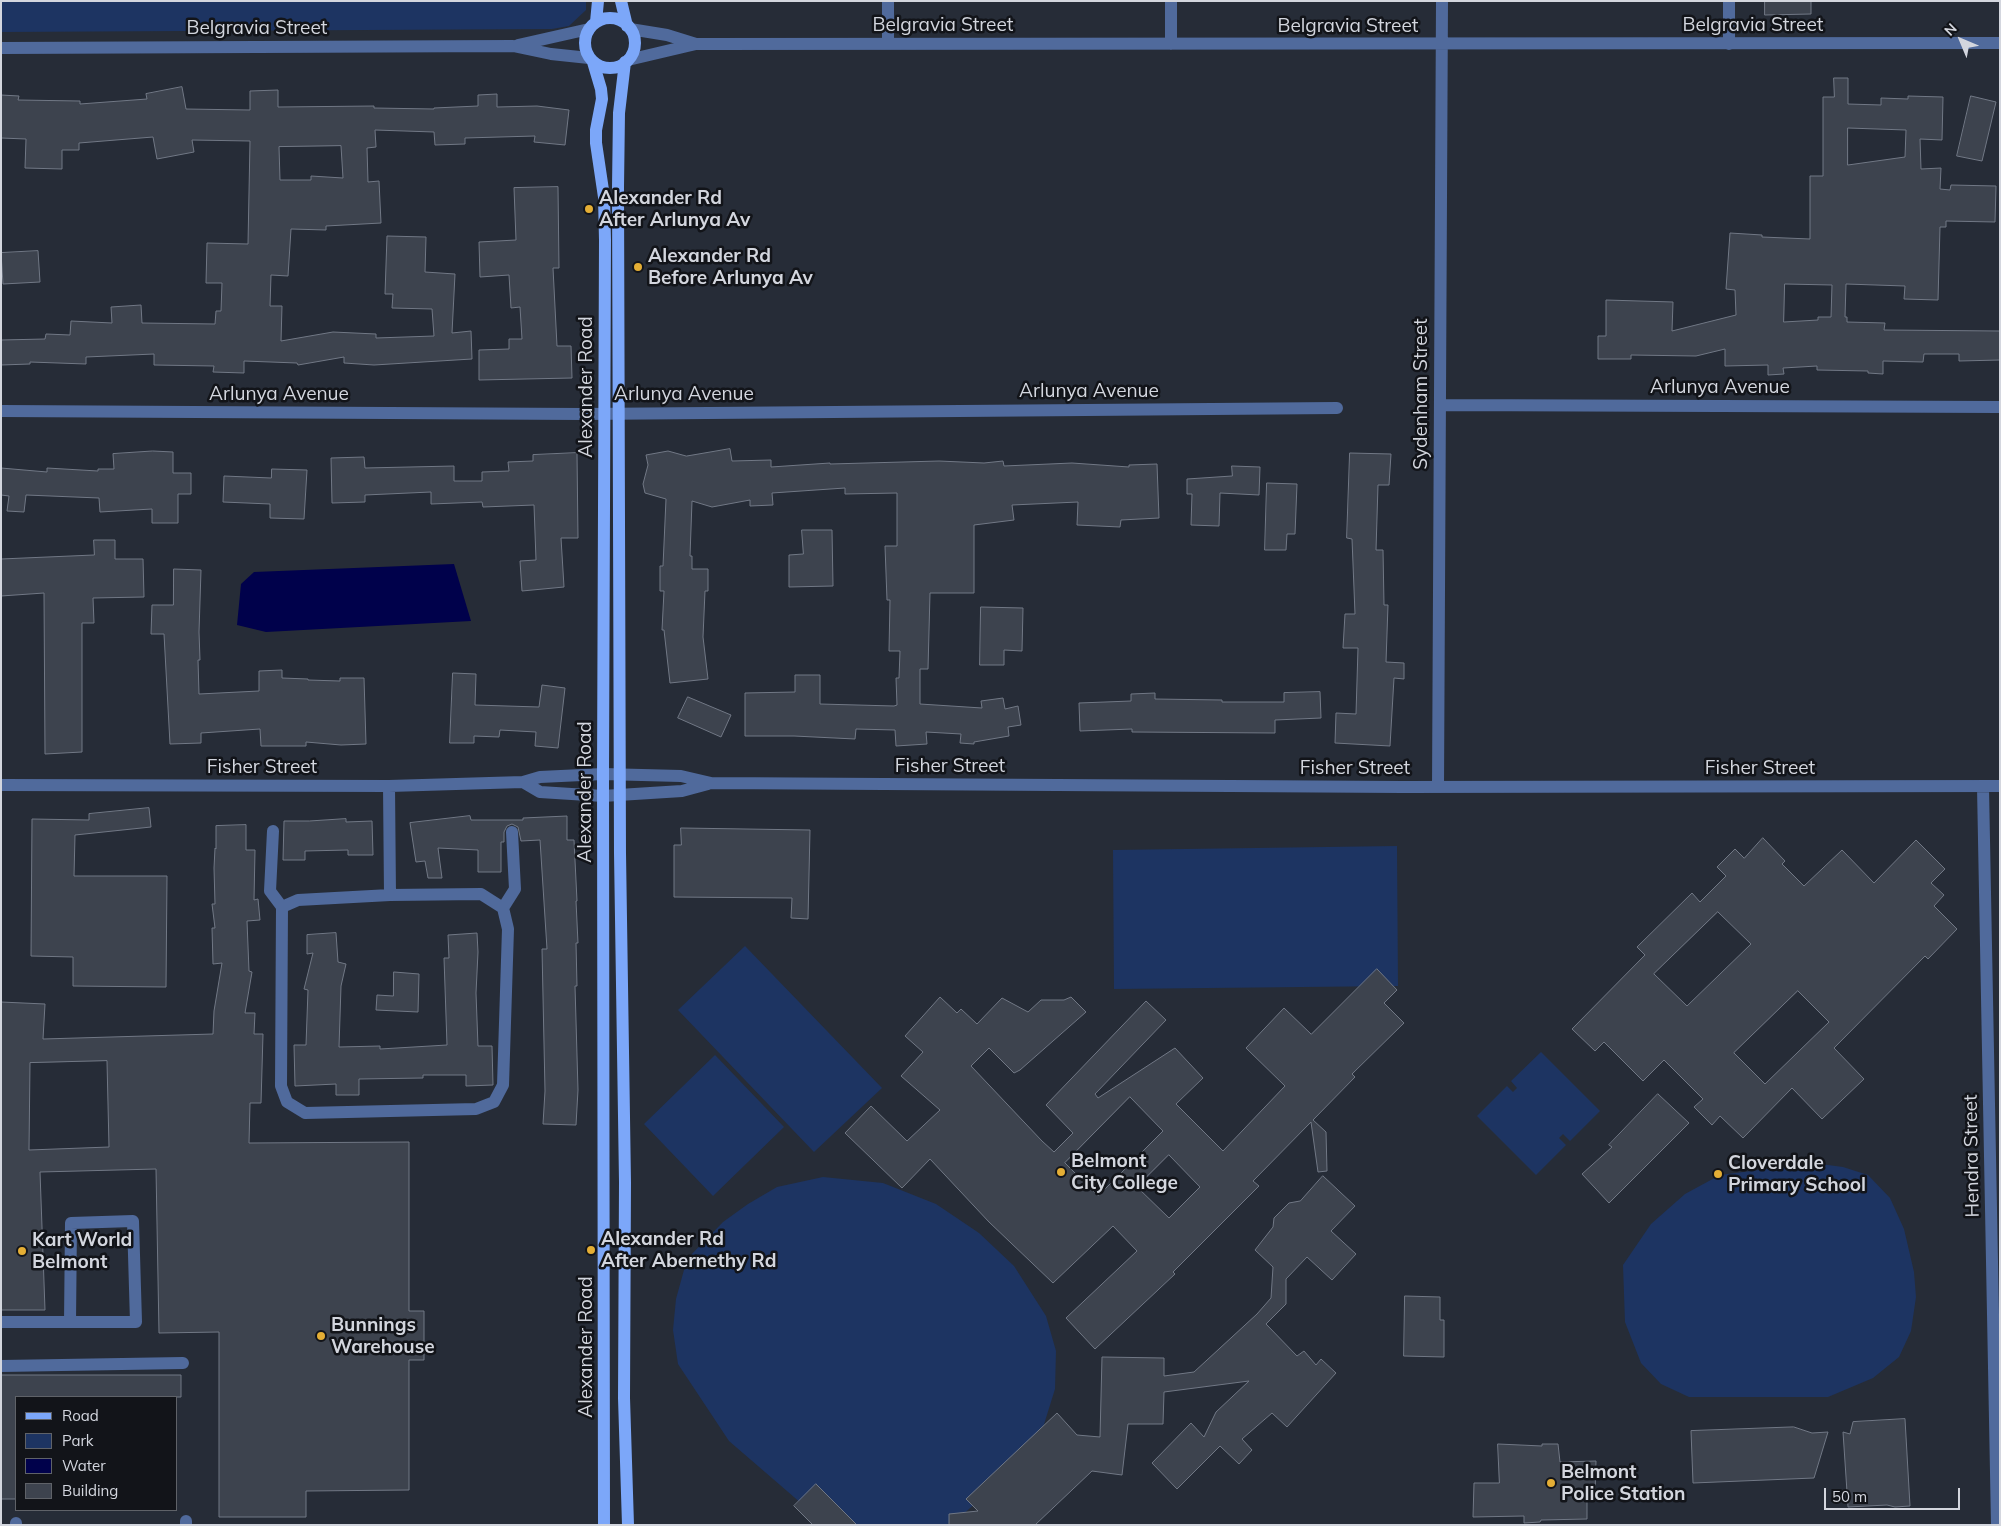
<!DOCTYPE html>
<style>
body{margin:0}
#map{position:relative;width:2001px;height:1526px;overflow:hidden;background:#262c37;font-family:Mulish,sans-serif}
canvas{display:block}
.frame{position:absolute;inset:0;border:2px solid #d3d6de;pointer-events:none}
.legend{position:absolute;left:15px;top:1396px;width:162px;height:115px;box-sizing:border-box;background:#121419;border:1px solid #5f6268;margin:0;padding:6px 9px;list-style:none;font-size:15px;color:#d3d6de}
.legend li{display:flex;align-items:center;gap:10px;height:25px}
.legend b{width:25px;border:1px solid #5f6268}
.north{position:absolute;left:1936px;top:15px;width:50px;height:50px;-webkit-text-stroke:4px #121419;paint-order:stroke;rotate:315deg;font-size:14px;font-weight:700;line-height:20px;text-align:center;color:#d3d6de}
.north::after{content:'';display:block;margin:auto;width:18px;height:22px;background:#d3d6de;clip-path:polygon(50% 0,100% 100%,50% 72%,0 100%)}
.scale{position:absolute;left:1824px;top:1488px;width:136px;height:22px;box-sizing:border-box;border:2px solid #d3d6de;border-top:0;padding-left:6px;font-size:15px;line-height:18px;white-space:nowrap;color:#d3d6de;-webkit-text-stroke:4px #121419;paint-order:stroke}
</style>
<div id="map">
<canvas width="2001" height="1526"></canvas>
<div class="frame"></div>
<ul class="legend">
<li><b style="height:6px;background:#7ca7f9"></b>Road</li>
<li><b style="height:14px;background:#1d3462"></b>Park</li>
<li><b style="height:14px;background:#00014b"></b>Water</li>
<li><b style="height:14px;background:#3d434e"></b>Building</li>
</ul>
<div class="north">N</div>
<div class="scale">50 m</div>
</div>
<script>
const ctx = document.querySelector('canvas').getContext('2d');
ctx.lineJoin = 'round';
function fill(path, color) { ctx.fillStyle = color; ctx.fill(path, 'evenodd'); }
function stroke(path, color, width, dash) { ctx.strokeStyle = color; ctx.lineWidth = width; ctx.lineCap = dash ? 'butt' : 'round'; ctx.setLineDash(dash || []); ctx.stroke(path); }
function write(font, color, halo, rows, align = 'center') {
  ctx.font = font + ' Mulish,sans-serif'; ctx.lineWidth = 5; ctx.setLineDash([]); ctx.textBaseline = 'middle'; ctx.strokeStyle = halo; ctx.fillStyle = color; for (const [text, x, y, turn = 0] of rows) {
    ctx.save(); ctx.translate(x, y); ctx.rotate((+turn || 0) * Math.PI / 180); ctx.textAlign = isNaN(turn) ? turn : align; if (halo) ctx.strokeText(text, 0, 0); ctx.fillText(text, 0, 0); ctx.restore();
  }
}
const green = new Path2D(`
 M 1,1 L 586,1 L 586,10 L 569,26 L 552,29 L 1,32 Z
 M 1397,846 L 1398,986 L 1114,989 L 1113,850 Z
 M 745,946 L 882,1088 L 814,1152 L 678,1010 Z
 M 1541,1052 L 1600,1111 L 1570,1141 L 1563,1134 L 1559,1138 L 1566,1145 L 1536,1175 L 1477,1116 L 1507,1086 L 1513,1092 L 1517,1088 L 1511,1081 Z
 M 715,1055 L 784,1127 L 713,1196 L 644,1124 Z
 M 1813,1163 L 1843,1167 L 1868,1175 L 1890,1198 L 1904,1229 L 1914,1272 L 1916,1297 L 1911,1331 L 1899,1357 L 1873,1378 L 1828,1397 L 1689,1397 L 1661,1384 L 1641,1363 L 1625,1322 L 1623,1265 L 1651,1224 L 1685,1194 L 1720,1175 Z
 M 823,1177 L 883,1183 L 936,1204 L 979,1233 L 1014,1266 L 1046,1316 L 1056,1351 L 1055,1389 L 1041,1434 L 1006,1475 L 957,1520 L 945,1525 L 837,1525 L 809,1510 L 729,1441 L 678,1364 L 673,1330 L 676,1299 L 687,1259 L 723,1222 L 748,1204 L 777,1187 Z`);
const water = new Path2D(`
 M 454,564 L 471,621 L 266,632 L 237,625 L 241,584 L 254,572 Z`);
const building = new Path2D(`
 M 1765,1 L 1811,1 L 1811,14 L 1765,15 Z
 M 1834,78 L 1848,78 L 1848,104 L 1881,105 L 1881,98 L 1908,99 L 1908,96 L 1943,97 L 1942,140 L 1920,139 L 1921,169 L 1941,168 L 1940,189 L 1950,190 L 1951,185 L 1996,186 L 1995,222 L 1946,221 L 1946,227 L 1940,227 L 1938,300 L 1904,299 L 1905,286 L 1846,284 L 1845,317 L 1847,317 L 1847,322 L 1885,323 L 1884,330 L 2000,331 L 2000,360 L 1959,361 L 1959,354 L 1924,354 L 1923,362 L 1883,361 L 1883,374 L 1868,373 L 1868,371 L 1817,370 L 1817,366 L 1783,368 L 1784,374 L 1768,375 L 1768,365 L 1725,366 L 1725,349 L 1696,356 L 1631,355 L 1631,359 L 1598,359 L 1598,336 L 1606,336 L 1606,300 L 1673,302 L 1672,331 L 1736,315 L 1735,290 L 1726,289 L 1730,233 L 1762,235 L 1762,237 L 1810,239 L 1810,176 L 1823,176 L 1823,97 L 1834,97 ZM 1848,128 L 1906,130 L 1905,157 L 1848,165 ZM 1785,284 L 1832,285 L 1831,317 L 1818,317 L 1818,320 L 1784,322 Z
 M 182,87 L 186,109 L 250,110 L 250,91 L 278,90 L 278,107 L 374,106 L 374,108 L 434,109 L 434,108 L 478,106 L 478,95 L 497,94 L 497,107 L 537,106 L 569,110 L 565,145 L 534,142 L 535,136 L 465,138 L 465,144 L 435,145 L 434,132 L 375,130 L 376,147 L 367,148 L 368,182 L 379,181 L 381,223 L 326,226 L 326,230 L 291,229 L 288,276 L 271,275 L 270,306 L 282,306 L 281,341 L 333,332 L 376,334 L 376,338 L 434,336 L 432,309 L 392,308 L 393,294 L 385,294 L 387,236 L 426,237 L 425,272 L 455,274 L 452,333 L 471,331 L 472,359 L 374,365 L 344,363 L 344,357 L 298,365 L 297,363 L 244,361 L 244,373 L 213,372 L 214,366 L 154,365 L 154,354 L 86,357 L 86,364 L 30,362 L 30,364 L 1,365 L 1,340 L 45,339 L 46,334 L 70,335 L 71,321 L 112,323 L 111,307 L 141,305 L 142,323 L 215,324 L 216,311 L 221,311 L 222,283 L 206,283 L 207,243 L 248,244 L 250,141 L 192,140 L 194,152 L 157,159 L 153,137 L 79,143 L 79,150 L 62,150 L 62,169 L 25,168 L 26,139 L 1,138 L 1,95 L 19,96 L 18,100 L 80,101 L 80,104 L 147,99 L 146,94 ZM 341,146 L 343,178 L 311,176 L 311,180 L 280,180 L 279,147 Z
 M 1971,96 L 1996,102 L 1982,161 L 1957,156 Z
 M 558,187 L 559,268 L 553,268 L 557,346 L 571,346 L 572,378 L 479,380 L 479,350 L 509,349 L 509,339 L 522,339 L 520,307 L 511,308 L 509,275 L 480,277 L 479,242 L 516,240 L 514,188 Z
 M 38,251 L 40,282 L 3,284 L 1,253 Z
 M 730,449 L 732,461 L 771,460 L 771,467 L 830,463 L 830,464 L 939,461 L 984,463 L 1003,461 L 1004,466 L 1072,463 L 1129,467 L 1129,465 L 1157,464 L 1159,518 L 1121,520 L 1120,527 L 1077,525 L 1078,502 L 1012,505 L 1014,520 L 974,525 L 974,593 L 930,593 L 928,669 L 920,669 L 920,704 L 982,708 L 981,701 L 1003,698 L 1005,709 L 1018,706 L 1021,725 L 1008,727 L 1009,736 L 974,742 L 974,744 L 960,743 L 961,734 L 926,732 L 927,744 L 896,746 L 895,730 L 856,729 L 855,739 L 794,736 L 745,736 L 745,693 L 795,692 L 795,675 L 820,675 L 820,704 L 894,706 L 897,705 L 896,678 L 899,678 L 900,651 L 889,651 L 890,600 L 887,600 L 885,546 L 897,546 L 897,493 L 845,494 L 845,488 L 772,493 L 773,505 L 750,506 L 750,500 L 712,507 L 692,501 L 690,556 L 692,556 L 692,569 L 708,569 L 708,591 L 705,591 L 703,637 L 708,679 L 670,683 L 664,630 L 662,630 L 664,591 L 660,591 L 660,566 L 663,566 L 666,499 L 645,493 L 643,484 L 648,465 L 646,455 L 668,451 L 686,456 Z
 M 153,451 L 173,452 L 173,473 L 191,473 L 191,494 L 178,494 L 178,523 L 152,523 L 152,509 L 100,512 L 99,498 L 26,495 L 24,512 L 7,511 L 9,496 L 1,495 L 1,468 L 47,472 L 47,468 L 98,471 L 98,469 L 114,469 L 113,454 Z
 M 577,453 L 578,538 L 561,538 L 564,587 L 522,591 L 520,561 L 536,560 L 534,505 L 483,507 L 482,502 L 431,504 L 431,492 L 365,495 L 365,502 L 332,503 L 331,458 L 364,457 L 365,468 L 454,466 L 454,481 L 482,481 L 482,472 L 509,471 L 508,462 L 533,461 L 533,455 Z
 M 1350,453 L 1391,454 L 1389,485 L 1378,485 L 1376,550 L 1383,550 L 1384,605 L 1388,605 L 1386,662 L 1404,663 L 1404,679 L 1394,678 L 1390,746 L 1335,743 L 1336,713 L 1356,714 L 1358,648 L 1343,648 L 1345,614 L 1355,614 L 1352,539 L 1347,538 Z
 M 1232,466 L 1260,467 L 1259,495 L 1220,493 L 1219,526 L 1191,525 L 1192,494 L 1187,494 L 1187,479 L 1232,476 Z
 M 272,469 L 307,470 L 304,519 L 270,518 L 270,504 L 223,502 L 224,476 L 271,478 Z
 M 1267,483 L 1297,484 L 1295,534 L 1287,534 L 1286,550 L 1265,550 Z
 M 802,530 L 832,530 L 833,586 L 789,587 L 789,555 L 803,554 Z
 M 94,540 L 115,540 L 115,559 L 143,559 L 144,597 L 93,598 L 94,623 L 82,623 L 82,752 L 45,754 L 44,593 L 1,596 L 1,559 L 94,555 Z
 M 174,569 L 201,570 L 199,632 L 200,660 L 198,660 L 199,694 L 259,691 L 259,671 L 282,670 L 282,678 L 308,679 L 308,680 L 340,681 L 340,678 L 364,678 L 366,744 L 341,745 L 306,742 L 306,746 L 261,746 L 260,729 L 201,733 L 201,743 L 170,744 L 164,634 L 151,634 L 152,605 L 173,605 Z
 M 981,607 L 1023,608 L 1022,651 L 1004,650 L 1004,665 L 980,665 Z
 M 453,673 L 476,674 L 475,705 L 539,707 L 542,685 L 565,688 L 558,748 L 535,746 L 536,732 L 500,730 L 499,737 L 474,736 L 474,743 L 450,743 Z
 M 1320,692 L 1321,718 L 1275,720 L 1275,733 L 1132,732 L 1132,729 L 1080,731 L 1079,703 L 1131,701 L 1131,694 L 1155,693 L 1155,699 L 1222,700 L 1222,702 L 1284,702 L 1284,693 Z
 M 688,697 L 731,715 L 721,737 L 678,718 Z
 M 149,808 L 151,827 L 75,835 L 74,876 L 167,876 L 166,987 L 73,986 L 73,957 L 31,956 L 32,819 L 89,820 L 89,814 Z
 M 470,816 L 471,820 L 523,820 L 523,818 L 567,816 L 567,840 L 574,840 L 577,901 L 576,901 L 578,943 L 576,943 L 577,986 L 575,986 L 578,1090 L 576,1125 L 543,1124 L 545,1091 L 542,949 L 547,949 L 540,840 L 521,841 L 518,827 L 512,824 L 507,826 L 504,832 L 504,842 L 501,842 L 501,872 L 478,872 L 478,850 L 438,848 L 442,878 L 428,878 L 425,861 L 416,862 L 410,823 Z
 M 346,819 L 346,822 L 372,821 L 373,855 L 348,855 L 348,850 L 305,851 L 305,860 L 283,860 L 284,821 L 309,821 Z
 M 246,825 L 246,850 L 255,850 L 254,900 L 258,899 L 260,920 L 247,921 L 249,971 L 252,972 L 245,1013 L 255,1013 L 254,1034 L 263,1034 L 261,1103 L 250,1103 L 249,1143 L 409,1142 L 409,1311 L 424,1311 L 424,1360 L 409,1360 L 409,1490 L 306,1491 L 306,1517 L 219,1517 L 219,1332 L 159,1333 L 156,1169 L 40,1172 L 45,1310 L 1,1310 L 1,1002 L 45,1004 L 43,1039 L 213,1034 L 214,1011 L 222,963 L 213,964 L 212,928 L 215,928 L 212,904 L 215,904 L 214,868 L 215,848 L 216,849 L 216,826 ZM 107,1061 L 109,1147 L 29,1150 L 30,1063 Z
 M 681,828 L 810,830 L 808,919 L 791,918 L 792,898 L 674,897 L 674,845 L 681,845 Z
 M 1763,838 L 1785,861 L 1782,864 L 1804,886 L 1842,850 L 1874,883 L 1916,840 L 1945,869 L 1931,883 L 1944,895 L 1934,906 L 1957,929 L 1928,959 L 1925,956 L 1834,1048 L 1864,1079 L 1822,1119 L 1792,1088 L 1743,1138 L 1720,1116 L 1712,1125 L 1694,1107 L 1703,1099 L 1664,1060 L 1643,1081 L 1604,1042 L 1595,1051 L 1572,1029 L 1645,955 L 1637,947 L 1692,893 L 1700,902 L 1726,876 L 1717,867 L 1735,849 L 1744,858 ZM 1718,912 L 1751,944 L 1687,1006 L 1654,974 ZM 1798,991 L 1829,1022 L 1765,1084 L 1734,1053 Z
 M 336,933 L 338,962 L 346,964 L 341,986 L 339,1047 L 380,1046 L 380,1049 L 447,1045 L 444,958 L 449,958 L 448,935 L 477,933 L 478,952 L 476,993 L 478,1046 L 492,1046 L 493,1085 L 466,1086 L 466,1075 L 423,1075 L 423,1078 L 359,1079 L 359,1095 L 336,1095 L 336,1084 L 295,1086 L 294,1045 L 306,1045 L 308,990 L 304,989 L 313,953 L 307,954 L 307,935 Z
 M 1377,969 L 1397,990 L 1384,1003 L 1404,1023 L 1352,1074 L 1355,1077 L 1313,1120 L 1326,1132 L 1327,1171 L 1318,1172 L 1311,1122 L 1253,1181 L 1259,1186 L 1173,1272 L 1175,1274 L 1095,1349 L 1066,1318 L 1137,1251 L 1113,1226 L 1053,1283 L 989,1222 L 930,1159 L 902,1188 L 845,1133 L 871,1106 L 907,1141 L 940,1110 L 901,1076 L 923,1052 L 905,1036 L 940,997 L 957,1013 L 961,1009 L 977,1024 L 1002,998 L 1028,1012 L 1041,1000 L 1064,1000 L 1071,997 L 1086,1012 L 1020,1070 L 1014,1073 L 989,1048 L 971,1066 L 1042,1141 L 1054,1152 L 1073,1133 L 1046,1105 L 1146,1001 L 1166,1020 L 1095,1094 L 1098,1098 L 1175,1048 L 1203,1078 L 1176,1104 L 1223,1151 L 1285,1086 L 1246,1048 L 1284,1008 L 1311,1034 ZM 1130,1097 L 1163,1131 L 1098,1196 L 1065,1163 ZM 1169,1155 L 1200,1187 L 1169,1218 L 1137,1187 Z
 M 394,972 L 419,974 L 418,1012 L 376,1010 L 377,995 L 393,996 Z
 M 1658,1094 L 1689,1123 L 1609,1203 L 1582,1174 L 1612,1147 L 1609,1145 Z
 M 1323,1176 L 1355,1206 L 1331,1231 L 1356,1254 L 1332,1280 L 1307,1257 L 1286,1279 L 1286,1304 L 1266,1324 L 1297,1356 L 1304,1351 L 1316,1365 L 1321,1359 L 1336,1373 L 1287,1427 L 1272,1413 L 1242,1439 L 1252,1450 L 1239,1464 L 1220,1446 L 1177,1489 L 1152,1463 L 1191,1423 L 1204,1437 L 1216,1412 L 1249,1381 L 1164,1392 L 1163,1424 L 1128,1424 L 1122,1475 L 1092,1471 L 1035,1525 L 949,1525 L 949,1514 L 978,1511 L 966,1499 L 1057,1413 L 1077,1435 L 1100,1437 L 1102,1357 L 1164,1358 L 1164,1376 L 1194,1372 L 1257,1314 L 1271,1298 L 1273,1267 L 1255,1250 L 1273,1227 L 1274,1218 L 1289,1203 L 1300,1201 Z
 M 1405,1296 L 1440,1297 L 1440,1320 L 1444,1320 L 1444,1357 L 1404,1356 Z
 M 1,1375 L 181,1375 L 181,1397 L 16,1397 L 16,1499 L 1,1499 Z
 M 1905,1419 L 1910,1506 L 1895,1507 L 1887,1505 L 1848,1507 L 1843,1432 L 1850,1434 L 1853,1422 Z
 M 1794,1427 L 1812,1433 L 1828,1432 L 1814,1478 L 1693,1483 L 1691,1431 Z
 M 1498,1444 L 1542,1446 L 1542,1444 L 1558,1444 L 1560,1462 L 1596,1461 L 1595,1495 L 1587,1495 L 1587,1519 L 1541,1520 L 1540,1522 L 1524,1523 L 1524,1516 L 1473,1517 L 1474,1483 L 1499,1483 Z
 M 816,1484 L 857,1525 L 813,1525 L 794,1506 Z`);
const minor = new Path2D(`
 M 1171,1 L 1171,44
 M 630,29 L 667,35 L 696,44
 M 888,44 L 888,1
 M 1729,44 L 1729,1
 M 518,45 L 589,29
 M 1,48 L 513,46 L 551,54 L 589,58
 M 628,60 L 696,44 L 2000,43
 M 1440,405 L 2000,407
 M 1,411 L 583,414 L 1337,408
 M 523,782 L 540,792 L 603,796 L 682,791 L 708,784
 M 1,785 L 389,786 L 523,782 L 540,777 L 603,774 L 681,776 L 711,783 L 1403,787 L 2000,786
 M 389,786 L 390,895
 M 1438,787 L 1442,1
 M 1983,787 L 1997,1525
 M 273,831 L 270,891 L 282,907
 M 481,894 L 503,908 L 508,929 L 503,1085 L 494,1102 L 476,1109 L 305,1113 L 287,1102 L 281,1086 L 282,907 L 298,900 L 390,895 Z
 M 503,908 L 515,889 L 512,832
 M 1,1322 L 136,1322 L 133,1221 L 71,1223 L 70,1322
 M 1,1366 L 183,1363
 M 186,1521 L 186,1525
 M 16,1525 L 16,1523`);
const major = new Path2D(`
 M 621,1 L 627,26
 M585 43a25 25 0 1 1 50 0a25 25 0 1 1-50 0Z
 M 596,22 L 598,1
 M 593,62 L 601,89 L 602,99 L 596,130 L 596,143 L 604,197 L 605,240 L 603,774 L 604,1525
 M 625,62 L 619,113 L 618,187 L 620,853 L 625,1182 L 624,1398 L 628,1525`);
const markers = [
 [589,209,5,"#e4ae35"],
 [638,267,5,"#e4ae35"],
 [1061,1172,5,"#e4ae35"],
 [1718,1174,5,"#e4ae35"],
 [591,1250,5,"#e4ae35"],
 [22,1251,5,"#e4ae35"],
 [321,1336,5,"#e4ae35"],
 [1551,1483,5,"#e4ae35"]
];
const streetNames = [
 ["Belgravia Street",943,25],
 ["Belgravia Street",1753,25],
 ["Belgravia Street",1348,26],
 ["Belgravia Street",257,28],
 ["Alexander Road",586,387,-90],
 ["Arlunya Avenue",1720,387],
 ["Arlunya Avenue",1089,391],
 ["Arlunya Avenue",279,394],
 ["Arlunya Avenue",684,394],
 ["Sydenham Street",1421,394,-90],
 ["Fisher Street",950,766],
 ["Fisher Street",262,767],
 ["Fisher Street",1355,768],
 ["Fisher Street",1760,768],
 ["Alexander Road",585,792,-90],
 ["Hendra Street",1972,1156,-91],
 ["Alexander Road",586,1347,-90]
];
const poiNames = [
 ["Alexander Rd",599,198],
 ["After Arlunya Av",599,220],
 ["Alexander Rd",648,256],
 ["Before Arlunya Av",648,278],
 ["Belmont",1071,1161],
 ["City College",1071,1183],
 ["Cloverdale",1728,1163],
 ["Primary School",1728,1185],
 ["Alexander Rd",601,1239],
 ["After Abernethy Rd",601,1261],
 ["Kart World",32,1240],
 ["Belmont",32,1262],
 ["Bunnings",331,1325],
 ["Warehouse",331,1347],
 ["Belmont",1561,1472],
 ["Police Station",1561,1494]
];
fill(green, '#1d3462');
fill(water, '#00014b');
fill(building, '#3d434e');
stroke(building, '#717885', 1);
stroke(minor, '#506a9c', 12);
stroke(major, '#7ca7f9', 12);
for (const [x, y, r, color] of markers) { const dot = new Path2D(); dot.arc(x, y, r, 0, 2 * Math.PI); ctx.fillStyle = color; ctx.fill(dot); stroke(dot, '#121419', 2); }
write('19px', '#d3d6de', '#121419', streetNames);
write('bold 19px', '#d3d6de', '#121419', poiNames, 'left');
</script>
